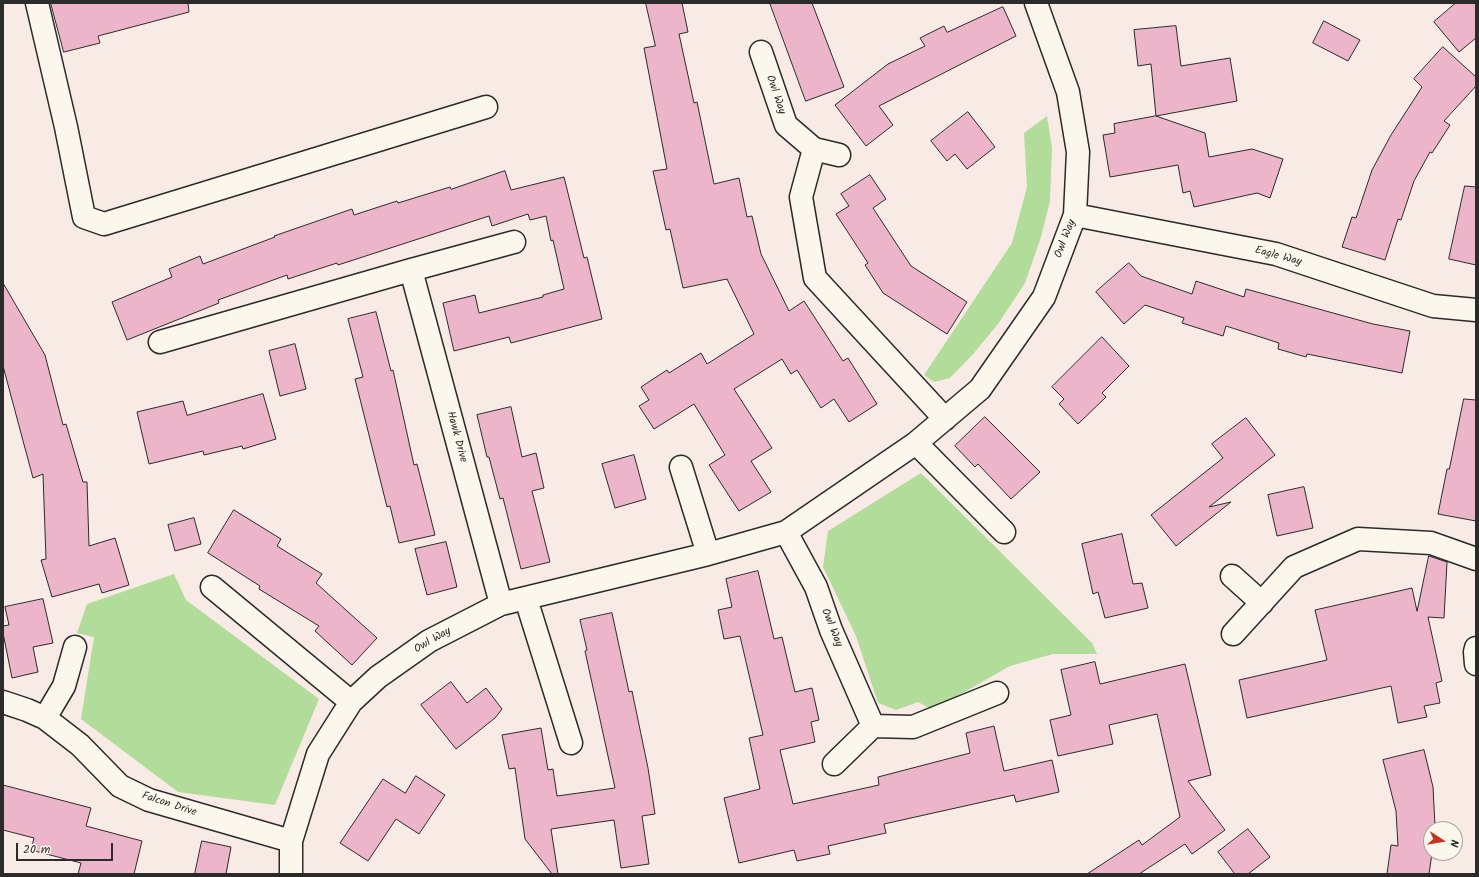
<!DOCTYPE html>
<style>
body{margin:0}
#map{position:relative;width:1479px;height:877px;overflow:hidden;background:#f8eae5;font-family:Kalam,sans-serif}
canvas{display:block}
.frame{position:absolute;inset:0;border:4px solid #2b2b2b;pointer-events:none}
.north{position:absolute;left:1423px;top:821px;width:40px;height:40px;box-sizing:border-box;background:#fbf7ec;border:1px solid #a8a59f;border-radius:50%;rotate:102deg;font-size:11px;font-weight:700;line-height:16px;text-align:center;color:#2b2b2b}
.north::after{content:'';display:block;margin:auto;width:14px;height:18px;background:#c8321e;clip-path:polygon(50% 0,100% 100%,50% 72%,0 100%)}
.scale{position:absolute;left:16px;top:843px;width:97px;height:18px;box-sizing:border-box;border:2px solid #2b2b2b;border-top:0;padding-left:5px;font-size:12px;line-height:14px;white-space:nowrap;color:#2b2b2b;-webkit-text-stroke:3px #fbf7ec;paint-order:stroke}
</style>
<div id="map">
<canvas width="1479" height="877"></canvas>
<div class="frame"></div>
<div class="north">N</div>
<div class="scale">20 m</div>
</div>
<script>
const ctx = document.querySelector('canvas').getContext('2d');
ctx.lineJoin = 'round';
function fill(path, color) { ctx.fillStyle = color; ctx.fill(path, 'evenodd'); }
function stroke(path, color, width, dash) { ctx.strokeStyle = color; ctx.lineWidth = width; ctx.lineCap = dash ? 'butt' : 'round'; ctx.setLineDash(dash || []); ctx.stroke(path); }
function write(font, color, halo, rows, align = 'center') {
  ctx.font = font + ' Kalam,sans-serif'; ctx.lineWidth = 3; ctx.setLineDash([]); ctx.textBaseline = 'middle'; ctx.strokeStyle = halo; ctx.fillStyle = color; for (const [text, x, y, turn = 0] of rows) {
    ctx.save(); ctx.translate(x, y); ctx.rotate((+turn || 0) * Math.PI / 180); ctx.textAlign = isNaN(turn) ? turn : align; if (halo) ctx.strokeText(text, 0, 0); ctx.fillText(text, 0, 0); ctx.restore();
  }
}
const green = new Path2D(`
 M 1047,116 L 1052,148 L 1050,201 L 1041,237 L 1025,283 L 998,324 L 974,353 L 950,378 L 934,382 L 924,375 L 1012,243 L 1027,187 L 1024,133 Z
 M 921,473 L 1092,643 L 1097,654 L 1053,654 L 1010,666 L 933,710 L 918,702 L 896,710 L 878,703 L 856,636 L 823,567 L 828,531 Z
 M 174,574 L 186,600 L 319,699 L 275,805 L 178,792 L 81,719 L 94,637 L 77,633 L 87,604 Z`);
const building = new Path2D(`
 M 51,3 L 188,3 L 189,12 L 98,36 L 100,43 L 64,52 Z
 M 646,3 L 682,3 L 688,32 L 679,34 L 694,103 L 697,102 L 714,184 L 739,178 L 747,217 L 752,216 L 761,254 L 789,311 L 804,301 L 843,361 L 848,358 L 877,404 L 849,422 L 834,399 L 821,408 L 797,370 L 791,374 L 782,359 L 734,389 L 772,448 L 751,461 L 771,492 L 739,511 L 709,465 L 725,455 L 694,404 L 654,429 L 639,406 L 649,400 L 641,387 L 667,370 L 669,373 L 701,353 L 707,364 L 754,334 L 727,279 L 683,288 L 670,229 L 666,230 L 653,171 L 667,169 L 644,48 L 655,46 Z
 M 770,3 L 812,3 L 844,87 L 806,101 Z
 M 1456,3 L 1476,3 L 1476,38 L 1459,52 L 1434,22 Z
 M 1003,7 L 1016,36 L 879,106 L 893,125 L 866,146 L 835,105 L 888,64 L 925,46 L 920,38 L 944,26 L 947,32 Z
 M 1324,21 L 1360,40 L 1348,61 L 1313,43 Z
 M 1176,26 L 1181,66 L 1230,58 L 1237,101 L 1156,116 L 1151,64 L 1138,66 L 1134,30 Z
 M 1443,47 L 1476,77 L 1476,86 L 1444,121 L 1450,125 L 1432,153 L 1430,152 L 1414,181 L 1401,220 L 1398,219 L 1385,260 L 1342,247 L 1352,217 L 1356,218 L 1372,170 L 1391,135 L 1422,87 L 1414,79 Z
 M 968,112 L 995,147 L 967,169 L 955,154 L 947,161 L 931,141 Z
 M 1156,116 L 1205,133 L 1209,157 L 1252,149 L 1283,159 L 1270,198 L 1257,193 L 1194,207 L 1190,191 L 1183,193 L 1178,165 L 1110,177 L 1103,135 L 1115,133 L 1114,124 Z
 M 505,171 L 511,190 L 564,177 L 584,258 L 587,257 L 602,319 L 511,343 L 509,337 L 454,351 L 443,303 L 475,295 L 479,313 L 543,297 L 543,295 L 564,289 L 553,240 L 551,241 L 546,216 L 530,220 L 528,214 L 492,226 L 489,216 L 338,265 L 337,263 L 288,279 L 287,275 L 218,300 L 219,303 L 127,340 L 112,302 L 172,277 L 169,269 L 200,256 L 203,264 L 275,237 L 274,236 L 352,209 L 354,215 L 397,201 L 398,203 L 450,187 L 451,189 Z
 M 870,175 L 886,199 L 873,208 L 911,266 L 967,302 L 947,334 L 883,293 L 865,265 L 868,263 L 836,214 L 849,206 L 841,194 Z
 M 1465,186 L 1476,187 L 1476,265 L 1449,259 Z
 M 1129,263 L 1141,276 L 1192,294 L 1196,281 L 1244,297 L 1246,289 L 1373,324 L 1410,331 L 1402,373 L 1307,354 L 1306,357 L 1278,349 L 1279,343 L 1226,326 L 1223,336 L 1182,323 L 1184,318 L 1145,305 L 1124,324 L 1096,292 Z
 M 3,283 L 45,355 L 63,425 L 66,424 L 83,482 L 87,482 L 89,546 L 115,538 L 129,585 L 102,593 L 99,584 L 52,597 L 41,560 L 46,559 L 43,474 L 33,478 L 3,366 Z
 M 376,312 L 391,371 L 393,370 L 414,465 L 417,464 L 435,535 L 399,543 L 390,506 L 387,507 L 355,379 L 363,377 L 348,319 Z
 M 1102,337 L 1129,366 L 1102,393 L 1106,397 L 1078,424 L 1059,404 L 1064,399 L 1052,387 Z
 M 295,344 L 306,389 L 280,396 L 269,351 Z
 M 263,394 L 276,439 L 243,449 L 242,446 L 204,455 L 203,451 L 149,464 L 137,412 L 183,401 L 187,415 Z
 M 1464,399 L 1476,400 L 1476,521 L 1438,514 L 1447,469 L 1449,469 Z
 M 511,407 L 522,457 L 536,453 L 544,488 L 532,491 L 550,562 L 521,569 L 503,498 L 500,499 L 489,457 L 487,457 L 477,415 Z
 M 985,417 L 1040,472 L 1011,499 L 978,464 L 975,467 L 955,446 Z
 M 1246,418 L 1275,455 L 1209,507 L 1231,502 L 1176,546 L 1151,515 L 1223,458 L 1212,444 Z
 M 634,455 L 646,499 L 615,508 L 602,464 Z
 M 1304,487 L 1313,528 L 1277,536 L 1268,495 Z
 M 234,510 L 281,539 L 277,546 L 322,574 L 316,583 L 377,638 L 352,665 L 315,631 L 319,626 L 259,589 L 260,586 L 208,553 Z
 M 194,518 L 201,544 L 175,551 L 168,525 Z
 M 1122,534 L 1133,584 L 1142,583 L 1148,608 L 1105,618 L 1098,592 L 1093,594 L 1082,544 Z
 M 446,542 L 457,587 L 427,595 L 415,549 Z
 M 1429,556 L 1447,562 L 1444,618 L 1428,617 L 1442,681 L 1436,683 L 1440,703 L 1424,706 L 1427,717 L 1398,723 L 1391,686 L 1247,718 L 1239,680 L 1327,660 L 1315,610 L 1412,588 L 1417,611 Z
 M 758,571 L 774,639 L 782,637 L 795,692 L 812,688 L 819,720 L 811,722 L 815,742 L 780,750 L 793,804 L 879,785 L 878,777 L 970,753 L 966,733 L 994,726 L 1004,771 L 1052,760 L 1059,792 L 1016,802 L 1014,795 L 884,824 L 886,833 L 828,846 L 830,854 L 797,861 L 794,850 L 739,863 L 724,798 L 760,789 L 749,738 L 763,735 L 740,636 L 724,639 L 718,610 L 732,607 L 726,579 Z
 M 43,599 L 53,643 L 33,647 L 38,672 L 12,678 L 3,633 L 3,626 L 9,625 L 5,607 Z
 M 612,613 L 629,692 L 632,691 L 648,768 L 655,814 L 642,816 L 649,864 L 621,868 L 614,820 L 551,829 L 558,874 L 552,874 L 525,839 L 515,768 L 509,769 L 502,735 L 541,728 L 548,770 L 553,769 L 557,796 L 615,788 L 585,651 L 587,650 L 580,620 Z
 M 1095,662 L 1100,684 L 1185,664 L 1211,775 L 1188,781 L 1225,830 L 1192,854 L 1185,844 L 1139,874 L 1087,874 L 1139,840 L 1142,845 L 1180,817 L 1157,714 L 1109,725 L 1113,744 L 1058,756 L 1050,720 L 1071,715 L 1061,670 Z
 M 451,682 L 467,703 L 486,688 L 502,709 L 495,718 L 456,749 L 421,705 Z
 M 1424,750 L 1433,787 L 1435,826 L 1435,829 L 1431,829 L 1432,853 L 1429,874 L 1387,874 L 1391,845 L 1398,846 L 1396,811 L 1383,760 Z
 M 416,776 L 445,795 L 419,834 L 396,819 L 368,861 L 340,843 L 383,779 L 405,793 Z
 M 3,785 L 91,808 L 86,826 L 142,841 L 134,874 L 78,874 L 81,863 L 31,850 L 34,838 L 3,830 Z
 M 1248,829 L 1270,857 L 1248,874 L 1235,874 L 1218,852 Z
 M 202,841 L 231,847 L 226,874 L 195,874 Z`);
const minor = new Path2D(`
 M 37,3 L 66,127 L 84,217 L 104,224 L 486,107
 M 761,52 L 786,125 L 814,149 L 839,155
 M 814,149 L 801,197 L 815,278 L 945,419
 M 1075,215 L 1276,254 L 1433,306 L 1476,310
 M 411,270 L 501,604
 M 160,342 L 411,270 L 514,242
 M 916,443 L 1004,532
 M 681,467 L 708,554
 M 786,532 L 816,587 L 831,630 L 873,726 L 913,727 L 997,693
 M 1232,576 L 1262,603
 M 212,587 L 351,702
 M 526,599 L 571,743
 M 1233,634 L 1294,567 L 1358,539 L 1431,543 L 1476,559
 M 1476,648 L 1475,652 L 1476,664
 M 3,702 L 27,710 L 45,718 L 80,745 L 120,786 L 149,800 L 291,841
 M 45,718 L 64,686 L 75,647
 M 834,764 L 873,726
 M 291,874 L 291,841 L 318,754 L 351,702 L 378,677 L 429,641 L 501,604 L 708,554 L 786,532 L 916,443 L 980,389 L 1044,297 L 1075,215 L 1078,152 L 1068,92 L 1036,3`);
const streetNames = [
 ["Owl Way",775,95,71],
 ["Owl Way",1066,239,-69],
 ["Eagle Way",1278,257,15],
 ["Hawk Drive",456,437,75],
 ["Owl Way",831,628,68],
 ["Owl Way",433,641,-30],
 ["Falcon Drive",169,805,18]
];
fill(green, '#b2dc99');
fill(building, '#edb5c9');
stroke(building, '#2b2b2b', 1);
stroke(minor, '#2b2b2b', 25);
stroke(minor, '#fbf7ec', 22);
write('11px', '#2b2b2b', '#fbf7ec', streetNames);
</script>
